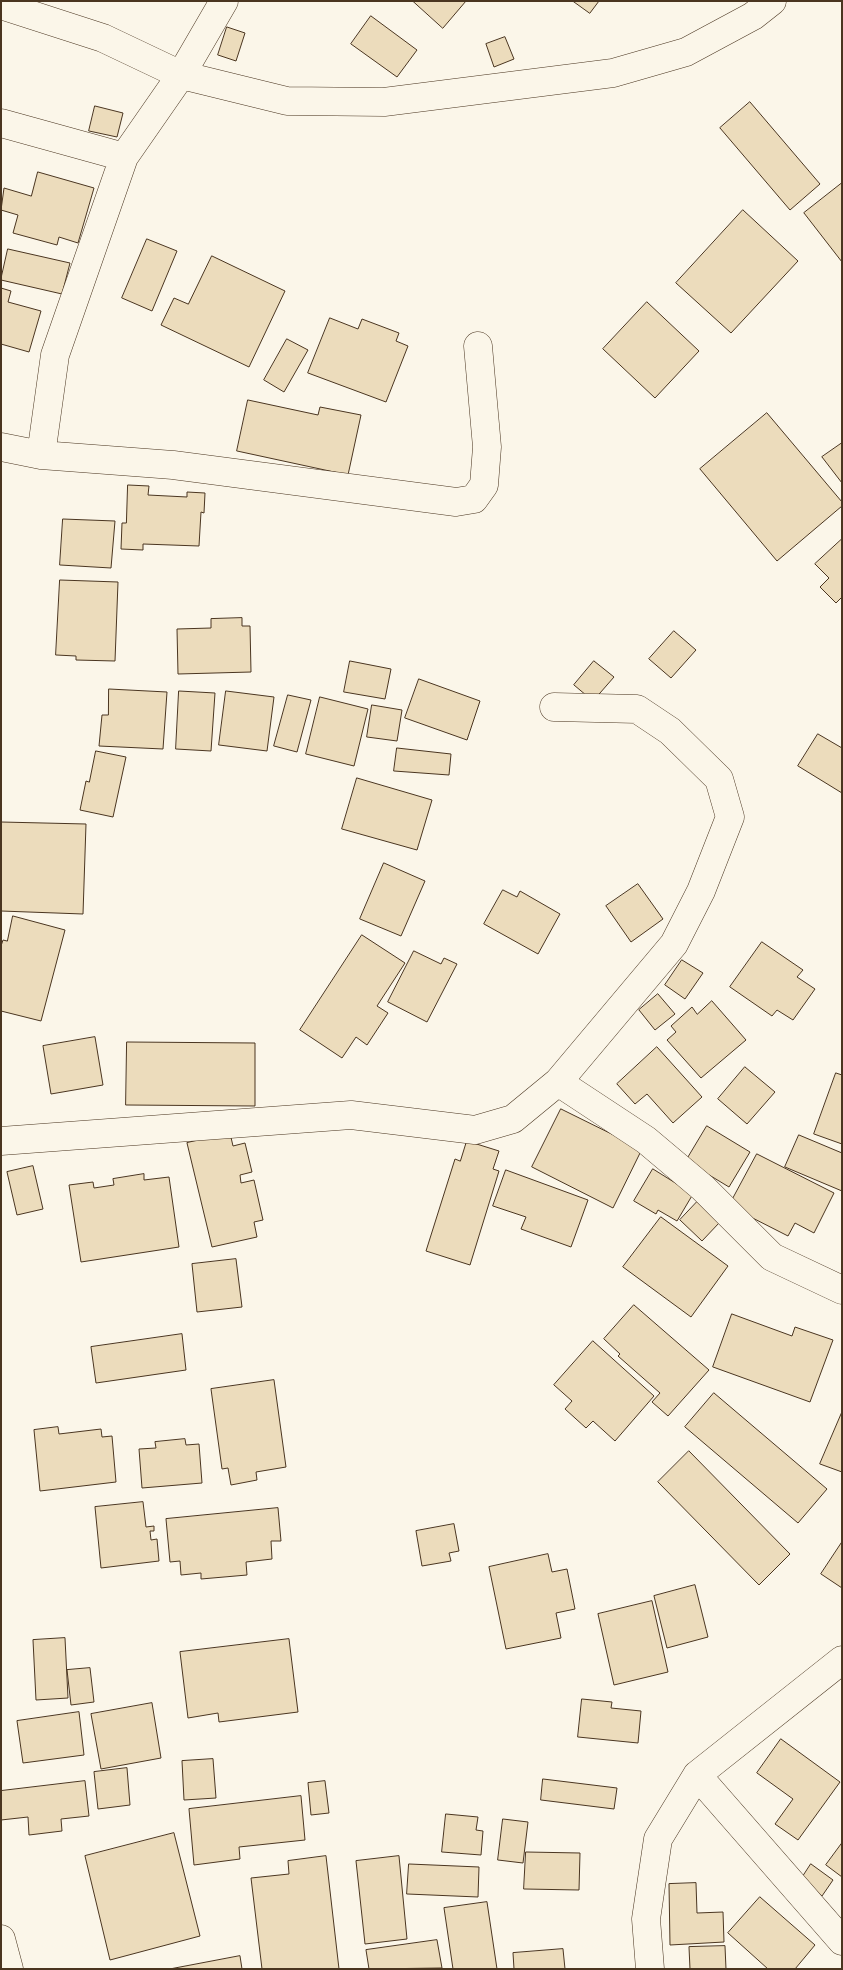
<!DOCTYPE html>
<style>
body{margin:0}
#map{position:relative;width:843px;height:1970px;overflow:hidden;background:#fbf6e9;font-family:"Asap Condensed",sans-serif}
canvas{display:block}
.frame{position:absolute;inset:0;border:2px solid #4a3520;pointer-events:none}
</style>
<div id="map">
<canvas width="843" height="1970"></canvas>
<div class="frame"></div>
</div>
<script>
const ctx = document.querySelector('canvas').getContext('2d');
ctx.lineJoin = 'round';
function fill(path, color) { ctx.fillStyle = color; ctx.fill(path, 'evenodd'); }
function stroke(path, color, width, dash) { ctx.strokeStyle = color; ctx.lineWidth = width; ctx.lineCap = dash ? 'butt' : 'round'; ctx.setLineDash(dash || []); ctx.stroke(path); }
const building = new Path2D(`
 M 413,1 L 466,1 L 443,28 Z
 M 573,1 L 599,1 L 590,13 Z
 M 371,16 L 417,50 L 397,77 L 351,44 Z
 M 227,27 L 245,33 L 236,61 L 218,55 Z
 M 505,37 L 514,59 L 494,67 L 486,44 Z
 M 750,102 L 820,184 L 790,210 L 720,128 Z
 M 95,106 L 123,113 L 117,137 L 89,131 Z
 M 38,172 L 94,188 L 78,243 L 59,237 L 57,245 L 13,233 L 18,215 L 1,210 L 4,188 L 31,196 Z
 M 842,183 L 842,262 L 804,213 Z
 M 743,210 L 798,261 L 731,333 L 676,283 Z
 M 147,239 L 177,251 L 152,311 L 122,298 Z
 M 8,249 L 70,263 L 62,294 L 1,280 Z
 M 212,256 L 285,291 L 249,367 L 161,325 L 174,298 L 188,304 Z
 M 1,288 L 11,291 L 8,302 L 41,311 L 29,352 L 1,344 Z
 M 647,302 L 699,351 L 655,398 L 603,349 Z
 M 330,318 L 358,329 L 362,319 L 399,333 L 396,341 L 408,346 L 386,402 L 308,373 Z
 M 287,339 L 308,350 L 284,392 L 264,380 Z
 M 248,400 L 318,415 L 320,407 L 361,415 L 348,475 L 237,451 Z
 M 767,413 L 842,502 L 842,506 L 777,561 L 700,469 Z
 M 842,443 L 842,483 L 822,457 Z
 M 128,485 L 149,486 L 148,495 L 187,497 L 187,492 L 205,493 L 204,513 L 201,512 L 199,546 L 143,544 L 143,550 L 121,549 L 122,523 L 126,523 Z
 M 63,519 L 115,521 L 111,568 L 60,565 Z
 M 842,539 L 842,597 L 836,603 L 820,587 L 829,578 L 815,564 Z
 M 60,580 L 118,582 L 115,661 L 76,660 L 76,656 L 56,655 Z
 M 242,618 L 242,626 L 250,626 L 251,672 L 178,674 L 177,629 L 211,628 L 211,619 Z
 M 674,631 L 696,650 L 671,678 L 649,659 Z
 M 350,661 L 391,669 L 385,699 L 344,692 Z
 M 594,661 L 614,677 L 593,701 L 574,685 Z
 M 419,679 L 480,701 L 467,740 L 405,718 Z
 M 109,689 L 167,692 L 163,749 L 99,746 L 102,715 L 108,715 Z
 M 179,691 L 215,693 L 211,751 L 176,749 Z
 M 226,691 L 274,697 L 267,751 L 219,745 Z
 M 288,695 L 311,700 L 297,752 L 274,746 Z
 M 320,697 L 368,709 L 354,766 L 306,754 Z
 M 372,705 L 402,710 L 397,741 L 367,737 Z
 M 818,734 L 842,748 L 842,793 L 798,766 Z
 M 397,748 L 451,754 L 449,775 L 394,771 Z
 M 96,751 L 126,757 L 113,817 L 80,810 L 86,781 L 89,782 Z
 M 357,778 L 432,800 L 417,850 L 342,829 Z
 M 1,822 L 86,824 L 83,914 L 1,911 Z
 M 384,863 L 425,881 L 401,936 L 360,919 Z
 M 638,884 L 663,919 L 631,942 L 606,906 Z
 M 503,890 L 517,897 L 520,891 L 560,914 L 538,954 L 484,924 Z
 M 13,916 L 65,930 L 41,1021 L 1,1011 L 1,946 L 3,940 L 7,941 Z
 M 362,935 L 405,963 L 377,1006 L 388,1013 L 367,1045 L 356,1037 L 342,1058 L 300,1030 Z
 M 762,942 L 803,970 L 797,977 L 815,989 L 793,1020 L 777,1010 L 772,1016 L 730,987 Z
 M 414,951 L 441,964 L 444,958 L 457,964 L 427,1022 L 388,1002 Z
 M 682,960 L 703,973 L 685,999 L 665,985 Z
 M 658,994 L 675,1014 L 655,1030 L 639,1010 Z
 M 712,1001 L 746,1040 L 701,1078 L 667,1040 L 676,1032 L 671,1026 L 692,1007 L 697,1014 Z
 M 95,1037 L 103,1085 L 51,1094 L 43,1046 Z
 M 127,1042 L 255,1043 L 255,1106 L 126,1105 Z
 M 657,1047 L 702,1097 L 673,1123 L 647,1094 L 635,1104 L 617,1084 Z
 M 745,1067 L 775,1092 L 747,1124 L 718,1099 Z
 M 836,1073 L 842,1075 L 842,1144 L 814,1134 Z
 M 561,1109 L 642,1149 L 613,1208 L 532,1167 Z
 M 707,1126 L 750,1152 L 729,1187 L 686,1161 Z
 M 230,1133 L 233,1146 L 245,1143 L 252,1172 L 240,1175 L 241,1183 L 254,1180 L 263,1220 L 254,1222 L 257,1237 L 212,1247 L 187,1143 Z
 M 799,1135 L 842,1153 L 842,1191 L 785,1167 Z
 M 467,1141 L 499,1151 L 493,1169 L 499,1171 L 470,1265 L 426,1251 L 455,1159 L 460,1161 Z
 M 757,1154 L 834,1193 L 814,1233 L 795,1223 L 788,1236 L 729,1206 Z
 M 33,1166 L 43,1209 L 17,1215 L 7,1172 Z
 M 653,1169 L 693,1194 L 677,1221 L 658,1210 L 656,1214 L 634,1201 Z
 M 506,1170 L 588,1200 L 571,1247 L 521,1229 L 526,1217 L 493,1206 Z
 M 144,1174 L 144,1180 L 169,1177 L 179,1247 L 81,1262 L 69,1185 L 93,1182 L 94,1188 L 114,1185 L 113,1179 Z
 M 697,1202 L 719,1223 L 702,1241 L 680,1220 Z
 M 661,1217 L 728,1266 L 691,1317 L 623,1267 Z
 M 236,1259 L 242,1307 L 197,1312 L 192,1264 Z
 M 634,1305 L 709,1370 L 668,1416 L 652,1402 L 660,1393 L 618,1356 L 620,1354 L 604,1339 Z
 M 732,1314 L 792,1336 L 795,1327 L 833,1340 L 810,1402 L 713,1367 Z
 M 182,1334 L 186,1370 L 96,1383 L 91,1347 Z
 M 593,1341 L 654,1396 L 615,1441 L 593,1421 L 586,1428 L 565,1409 L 572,1401 L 554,1385 Z
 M 274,1380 L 286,1467 L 256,1472 L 257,1480 L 231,1485 L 228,1468 L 222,1469 L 211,1389 Z
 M 714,1393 L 827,1489 L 798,1523 L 685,1427 Z
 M 842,1412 L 842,1472 L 820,1464 Z
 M 58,1427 L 59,1434 L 101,1429 L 102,1437 L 112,1436 L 116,1482 L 40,1491 L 34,1430 Z
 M 185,1439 L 186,1445 L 199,1444 L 202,1483 L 142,1488 L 139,1449 L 156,1448 L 155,1442 Z
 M 689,1451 L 790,1554 L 759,1585 L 658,1482 Z
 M 143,1502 L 146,1527 L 154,1526 L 154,1531 L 150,1531 L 151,1540 L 157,1539 L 159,1561 L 101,1568 L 95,1507 Z
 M 278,1508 L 281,1541 L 271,1541 L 272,1559 L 246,1562 L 247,1575 L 201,1579 L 201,1573 L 181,1575 L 180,1561 L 170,1562 L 166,1519 Z
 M 454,1524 L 459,1551 L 449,1553 L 451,1561 L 422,1566 L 416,1531 Z
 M 842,1542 L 842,1588 L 821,1574 Z
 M 548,1554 L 552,1572 L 567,1569 L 575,1609 L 556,1613 L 561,1638 L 506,1649 L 489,1567 Z
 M 695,1585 L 708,1637 L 667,1648 L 654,1596 Z
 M 652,1601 L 668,1672 L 614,1685 L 598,1614 Z
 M 65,1638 L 68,1698 L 36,1700 L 33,1640 Z
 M 289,1639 L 298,1712 L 219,1722 L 218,1713 L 188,1718 L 180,1652 Z
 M 90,1668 L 94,1702 L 71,1705 L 67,1670 Z
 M 582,1699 L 612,1702 L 611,1708 L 641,1711 L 638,1743 L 578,1737 Z
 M 152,1703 L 161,1758 L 101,1769 L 91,1714 Z
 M 79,1712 L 84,1755 L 23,1763 L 17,1721 Z
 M 781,1739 L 840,1782 L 798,1840 L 775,1824 L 793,1799 L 757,1773 Z
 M 213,1759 L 216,1798 L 184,1800 L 182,1761 Z
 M 127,1768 L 130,1805 L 98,1809 L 94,1772 Z
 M 543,1779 L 617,1788 L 614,1809 L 541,1800 Z
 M 85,1781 L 89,1816 L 61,1819 L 62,1831 L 29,1835 L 28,1817 L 1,1820 L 1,1791 Z
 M 325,1781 L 329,1813 L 311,1815 L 308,1783 Z
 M 301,1796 L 305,1840 L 239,1847 L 240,1859 L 194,1865 L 189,1809 Z
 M 446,1814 L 478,1817 L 476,1830 L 483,1831 L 481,1855 L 442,1852 Z
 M 503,1819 L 528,1822 L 523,1863 L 498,1860 Z
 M 174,1833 L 200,1936 L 110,1960 L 85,1856 Z
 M 842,1843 L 842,1877 L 826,1865 Z
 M 526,1852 L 580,1853 L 579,1890 L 524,1889 Z
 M 326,1856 L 339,1969 L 262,1969 L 251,1878 L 289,1874 L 288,1861 Z
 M 399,1856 L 407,1939 L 365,1944 L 356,1861 Z
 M 409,1864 L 479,1867 L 478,1897 L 407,1894 Z
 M 811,1864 L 833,1880 L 822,1896 L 800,1881 Z
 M 696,1883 L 697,1913 L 723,1912 L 724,1942 L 670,1945 L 669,1884 Z
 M 760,1897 L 815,1945 L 795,1969 L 768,1969 L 728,1933 Z
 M 487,1902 L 497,1969 L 453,1969 L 444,1908 Z
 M 437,1940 L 442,1968 L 369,1969 L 366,1950 Z
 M 725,1946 L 726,1969 L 690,1969 L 689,1947 Z
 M 563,1949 L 565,1969 L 514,1969 L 513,1953 Z
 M 240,1956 L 242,1969 L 170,1969 Z`);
const minor = new Path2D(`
 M 1,5 L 103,38 L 181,75 L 287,101 L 384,102 L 613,73 L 686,52 L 753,16 L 772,1
 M 1,123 L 124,157
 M 1,447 L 41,455 L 173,465 L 456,502 L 474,499 L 484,485 L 487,447 L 478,346
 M 41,455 L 55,355 L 124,157 L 181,75 L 224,1
 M 558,1082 L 646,1140 L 703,1188 L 772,1257 L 842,1290
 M 1,1141 L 351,1115 L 475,1130 L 513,1119 L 558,1082 L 674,944 L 701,891 L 730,817 L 719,779 L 670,731 L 637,709 L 554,707
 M 697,1775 L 842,1941
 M 1,1939 L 9,1969
 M 650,1969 L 646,1919 L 658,1839 L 697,1775 L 842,1660`);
fill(building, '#ecdcbc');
stroke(building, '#4a3520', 1);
stroke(minor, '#4a3520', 29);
stroke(minor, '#fbf6e9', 28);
</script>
